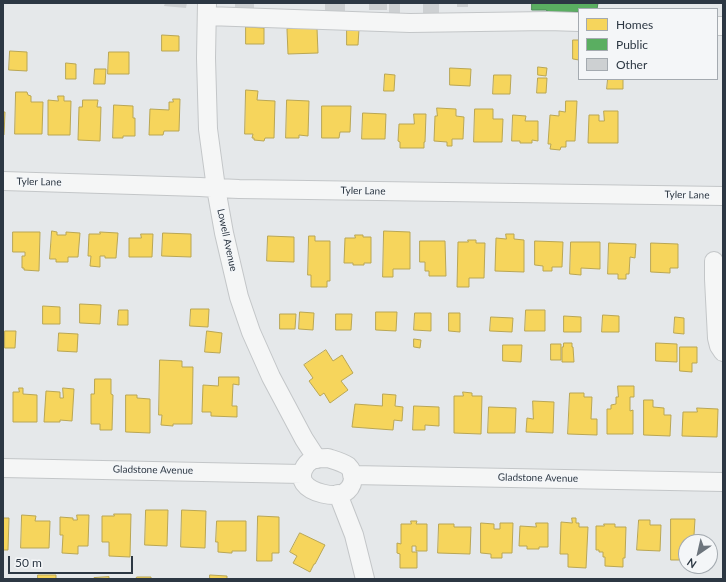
<!DOCTYPE html>
<style>
body{margin:0}
#map{position:relative;width:726px;height:582px;overflow:hidden;background:#e5e8ea;font-family:Lato,sans-serif}
canvas{display:block}
.frame{position:absolute;inset:0;border:4px solid #2c3743;pointer-events:none}
.legend{position:absolute;left:578px;top:8px;width:140px;height:72px;box-sizing:border-box;background:#f4f6f8;border:1px solid #a4aab0;margin:0;padding:5px 7px;list-style:none;font-size:12px;color:#2c3743}
.legend li{display:flex;align-items:center;gap:8px;height:20px}
.legend b{width:20px;border:1px solid #a4aab0}
.north{position:absolute;left:678px;top:534px;width:40px;height:40px;box-sizing:border-box;background:#f4f6f8;border:1px solid #a4aab0;border-radius:50%;rotate:214deg;font-size:11px;font-weight:700;line-height:16px;text-align:center;color:#2c3743}
.north::after{content:'';display:block;margin:auto;width:14px;height:18px;background:#6d757d;clip-path:polygon(50% 0,100% 100%,50% 72%,0 100%)}
.scale{position:absolute;left:8px;top:556px;width:125px;height:18px;box-sizing:border-box;border:2px solid #2c3743;border-top:0;padding-left:5px;font-size:12px;line-height:14px;white-space:nowrap;color:#2c3743;-webkit-text-stroke:3px #f4f6f8;paint-order:stroke}
</style>
<div id="map">
<canvas width="726" height="582"></canvas>
<div class="frame"></div>
<ul class="legend">
<li><b style="height:11px;background:#f6d55c"></b>Homes</li>
<li><b style="height:11px;background:#5aae61"></b>Public</li>
<li><b style="height:11px;background:#cdd0d2"></b>Other</li>
</ul>
<div class="north">N</div>
<div class="scale">50 m</div>
</div>
<script>
const ctx = document.querySelector('canvas').getContext('2d');
ctx.lineJoin = 'round';
function fill(path, color) { ctx.fillStyle = color; ctx.fill(path, 'evenodd'); }
function stroke(path, color, width, dash) { ctx.strokeStyle = color; ctx.lineWidth = width; ctx.lineCap = dash ? 'butt' : 'round'; ctx.setLineDash(dash || []); ctx.stroke(path); }
function write(font, color, halo, rows, align = 'center') {
  ctx.font = font + ' Lato,sans-serif'; ctx.lineWidth = 4; ctx.setLineDash([]); ctx.textBaseline = 'middle'; ctx.strokeStyle = halo; ctx.fillStyle = color; for (const [text, x, y, turn = 0] of rows) {
    ctx.save(); ctx.translate(x, y); ctx.rotate((+turn || 0) * Math.PI / 180); ctx.textAlign = isNaN(turn) ? turn : align; if (halo) ctx.strokeText(text, 0, 0); ctx.fillText(text, 0, 0); ctx.restore();
  }
}
const homes = new Path2D(`
 M 246,27 L 264,28 L 264,44 L 246,44 Z
 M 317,28 L 318,53 L 288,54 L 287,29 Z
 M 347,29 L 359,29 L 358,45 L 347,45 Z
 M 162,35 L 179,36 L 179,51 L 162,51 Z
 M 573,40 L 579,40 L 579,60 L 573,59 Z
 M 10,51 L 27,52 L 27,71 L 9,70 Z
 M 109,52 L 129,52 L 129,74 L 108,74 Z
 M 66,63 L 76,64 L 76,79 L 66,79 Z
 M 538,67 L 547,68 L 546,76 L 538,75 Z
 M 450,68 L 471,69 L 470,86 L 450,85 Z
 M 95,69 L 106,69 L 105,84 L 94,84 Z
 M 385,74 L 395,75 L 394,91 L 384,91 Z
 M 494,75 L 511,75 L 510,94 L 493,94 Z
 M 538,78 L 547,78 L 546,93 L 537,93 Z
 M 608,79 L 623,79 L 623,89 L 607,89 Z
 M 246,90 L 258,91 L 257,100 L 275,101 L 274,138 L 265,138 L 264,141 L 254,140 L 254,138 L 252,138 L 253,134 L 245,134 Z
 M 16,92 L 27,92 L 28,95 L 31,96 L 31,102 L 43,102 L 42,134 L 15,134 Z
 M 58,96 L 64,96 L 64,101 L 71,101 L 70,135 L 48,135 L 48,100 L 58,101 Z
 M 173,99 L 180,99 L 179,131 L 164,131 L 163,135 L 149,135 L 150,109 L 169,110 L 169,102 L 173,102 Z
 M 83,100 L 98,100 L 97,107 L 101,107 L 100,141 L 78,140 L 79,107 L 82,107 Z
 M 287,100 L 309,101 L 308,136 L 299,135 L 299,138 L 286,138 Z
 M 566,101 L 577,101 L 575,141 L 566,141 L 566,147 L 561,147 L 560,150 L 550,149 L 551,144 L 548,144 L 550,115 L 559,116 L 559,111 L 565,112 Z
 M 114,105 L 133,106 L 133,118 L 135,118 L 135,136 L 123,136 L 123,138 L 113,138 Z
 M 322,106 L 351,106 L 350,132 L 340,132 L 339,138 L 322,138 Z
 M 437,108 L 456,109 L 456,116 L 464,117 L 463,139 L 452,139 L 452,146 L 447,146 L 447,142 L 434,141 L 435,116 L 437,116 Z
 M 475,109 L 493,109 L 493,119 L 503,119 L 502,142 L 474,142 Z
 M 604,111 L 618,111 L 618,143 L 588,143 L 589,115 L 599,115 L 599,121 L 604,121 Z
 M 3,112 L 5,112 L 4,135 L 3,135 Z
 M 363,113 L 386,114 L 385,139 L 362,139 Z
 M 414,114 L 426,114 L 425,142 L 424,142 L 424,148 L 400,148 L 400,142 L 398,141 L 399,124 L 414,124 Z
 M 513,115 L 526,116 L 525,121 L 538,121 L 538,141 L 532,140 L 532,143 L 520,143 L 520,141 L 512,141 Z
 M 52,231 L 57,232 L 57,235 L 66,235 L 66,232 L 80,233 L 78,257 L 68,257 L 68,262 L 56,262 L 56,259 L 50,259 Z
 M 384,231 L 410,232 L 410,269 L 393,269 L 393,277 L 383,277 Z
 M 13,232 L 40,232 L 39,271 L 24,270 L 24,268 L 22,268 L 22,256 L 25,256 L 25,252 L 13,252 Z
 M 100,232 L 118,233 L 116,258 L 105,258 L 105,256 L 100,256 L 100,267 L 90,266 L 91,256 L 88,256 L 89,234 L 100,234 Z
 M 163,233 L 191,234 L 191,257 L 162,256 Z
 M 141,234 L 153,234 L 152,257 L 129,257 L 129,238 L 141,238 Z
 M 506,234 L 514,234 L 514,239 L 524,240 L 524,272 L 495,271 L 496,238 L 506,239 Z
 M 355,235 L 363,235 L 363,237 L 371,237 L 371,263 L 364,263 L 364,265 L 353,265 L 353,263 L 344,263 L 345,238 L 355,238 Z
 M 268,236 L 294,237 L 294,262 L 267,261 Z
 M 309,236 L 315,236 L 315,241 L 330,241 L 330,281 L 327,281 L 327,287 L 311,287 L 311,275 L 308,275 Z
 M 468,240 L 476,240 L 476,243 L 485,243 L 484,278 L 469,278 L 469,287 L 457,287 L 458,242 L 468,242 Z
 M 420,241 L 445,241 L 446,276 L 429,276 L 429,271 L 425,271 L 425,262 L 420,262 Z
 M 535,241 L 563,242 L 562,267 L 552,267 L 552,271 L 543,271 L 543,266 L 535,265 Z
 M 571,242 L 600,242 L 600,269 L 581,268 L 581,275 L 570,274 Z
 M 609,243 L 636,244 L 635,258 L 630,257 L 629,274 L 626,274 L 626,279 L 618,279 L 618,274 L 608,274 Z
 M 651,243 L 678,244 L 678,268 L 670,268 L 670,273 L 651,272 Z
 M 80,304 L 101,305 L 100,324 L 80,323 Z
 M 43,306 L 60,307 L 60,324 L 43,324 Z
 M 191,309 L 209,309 L 208,327 L 190,326 Z
 M 119,310 L 128,310 L 128,325 L 118,325 Z
 M 526,310 L 545,310 L 545,331 L 525,331 Z
 M 300,312 L 314,313 L 313,330 L 299,329 Z
 M 376,312 L 397,312 L 396,331 L 376,330 Z
 M 415,313 L 431,313 L 431,331 L 414,330 Z
 M 449,313 L 460,313 L 460,332 L 449,331 Z
 M 280,314 L 296,314 L 295,329 L 280,329 Z
 M 336,314 L 352,314 L 351,330 L 336,330 Z
 M 603,315 L 619,316 L 619,332 L 602,332 Z
 M 564,316 L 581,317 L 581,332 L 564,332 Z
 M 491,317 L 513,318 L 512,332 L 490,331 Z
 M 675,317 L 684,318 L 684,334 L 674,333 Z
 M 5,331 L 16,331 L 15,348 L 5,348 Z
 M 207,331 L 222,333 L 220,353 L 205,352 Z
 M 59,333 L 78,334 L 77,352 L 58,351 Z
 M 414,339 L 421,340 L 420,348 L 414,347 Z
 M 564,343 L 572,343 L 572,347 L 573,347 L 574,362 L 562,362 L 562,347 L 563,347 Z
 M 656,343 L 677,344 L 677,362 L 656,361 Z
 M 551,344 L 561,344 L 561,360 L 551,360 Z
 M 503,345 L 522,345 L 521,362 L 503,361 Z
 M 680,347 L 697,347 L 697,363 L 692,363 L 692,372 L 680,371 Z
 M 326,350 L 333,361 L 342,355 L 353,373 L 341,381 L 348,390 L 330,403 L 324,393 L 320,396 L 309,381 L 313,378 L 304,365 Z
 M 160,360 L 182,361 L 182,367 L 193,367 L 192,424 L 173,424 L 173,426 L 161,425 L 162,415 L 159,415 Z
 M 219,377 L 239,377 L 239,385 L 233,384 L 232,406 L 237,406 L 237,417 L 211,416 L 211,412 L 202,412 L 203,385 L 218,386 Z
 M 95,379 L 111,379 L 111,394 L 113,395 L 112,430 L 100,430 L 100,424 L 91,424 L 91,394 L 94,394 Z
 M 618,386 L 634,386 L 634,397 L 630,397 L 630,411 L 633,410 L 633,434 L 607,434 L 607,409 L 611,409 L 611,405 L 616,404 L 616,397 L 618,397 Z
 M 19,388 L 23,388 L 23,394 L 37,395 L 37,422 L 13,422 L 13,392 L 19,392 Z
 M 63,388 L 74,389 L 72,421 L 60,420 L 60,422 L 44,422 L 46,391 L 60,392 L 60,398 L 63,398 Z
 M 463,392 L 472,393 L 472,396 L 482,396 L 481,434 L 454,433 L 454,396 L 463,396 Z
 M 570,393 L 584,393 L 584,397 L 592,397 L 591,419 L 597,419 L 597,435 L 568,434 Z
 M 383,394 L 396,395 L 395,406 L 403,407 L 402,421 L 394,420 L 393,430 L 352,427 L 355,404 L 382,406 Z
 M 126,395 L 137,395 L 137,398 L 150,399 L 150,433 L 126,432 Z
 M 644,400 L 653,400 L 653,407 L 664,408 L 664,415 L 671,415 L 670,436 L 644,435 Z
 M 533,401 L 554,402 L 553,433 L 526,432 L 527,418 L 533,419 Z
 M 414,406 L 439,407 L 439,426 L 425,425 L 425,430 L 413,430 Z
 M 489,407 L 516,408 L 515,433 L 488,433 Z
 M 697,408 L 718,409 L 717,437 L 682,436 L 683,412 L 697,412 Z
 M 146,510 L 168,510 L 167,546 L 145,545 Z
 M 182,510 L 206,511 L 205,548 L 181,547 Z
 M 114,514 L 131,514 L 130,557 L 109,556 L 109,542 L 102,542 L 102,516 L 114,516 Z
 M 22,515 L 36,516 L 35,521 L 50,521 L 49,548 L 21,548 Z
 M 77,515 L 89,515 L 88,546 L 78,546 L 78,554 L 62,553 L 63,535 L 60,535 L 60,517 L 73,518 L 73,520 L 77,520 Z
 M 258,516 L 279,517 L 279,553 L 272,553 L 272,561 L 257,561 Z
 M 3,518 L 9,518 L 8,550 L 3,550 Z
 M 572,518 L 576,518 L 576,523 L 579,523 L 579,527 L 588,527 L 586,568 L 568,567 L 568,554 L 560,554 L 561,522 L 572,523 Z
 M 671,519 L 695,519 L 694,535 L 700,535 L 700,542 L 686,542 L 686,560 L 671,560 Z
 M 639,520 L 650,520 L 650,525 L 661,525 L 660,551 L 637,550 Z
 M 217,521 L 246,521 L 246,551 L 232,551 L 232,553 L 230,553 L 218,552 L 218,542 L 216,542 Z
 M 411,521 L 417,521 L 416,524 L 427,524 L 427,551 L 416,551 L 416,546 L 412,546 L 412,552 L 417,552 L 417,568 L 400,568 L 400,554 L 397,553 L 397,543 L 401,544 L 401,524 L 411,524 Z
 M 481,523 L 494,524 L 494,529 L 500,529 L 500,523 L 513,523 L 512,553 L 502,553 L 502,558 L 491,558 L 491,554 L 481,553 Z
 M 536,523 L 548,523 L 548,547 L 539,547 L 539,549 L 527,549 L 527,546 L 519,546 L 520,526 L 536,527 Z
 M 439,524 L 454,524 L 454,527 L 471,527 L 470,554 L 438,553 Z
 M 604,524 L 615,524 L 615,527 L 626,527 L 625,558 L 623,558 L 623,567 L 605,566 L 605,557 L 603,557 L 603,552 L 599,552 L 599,550 L 596,550 L 596,526 L 604,526 Z
 M 300,533 L 325,545 L 315,564 L 314,564 L 310,572 L 293,563 L 297,556 L 290,552 Z
 M 38,575 L 56,575 L 56,579 L 38,579 Z
 M 210,575 L 227,576 L 227,579 L 210,579 Z
 M 109,577 L 109,579 L 94,579 L 94,578 Z
 M 137,577 L 151,577 L 151,579 L 136,579 Z`);
const public = new Path2D(`
 M 532,3 L 598,3 L 597,9 L 579,9 L 579,12 L 549,12 L 546,10 L 532,10 Z`);
const building = new Path2D(`
 M 165,3 L 187,3 L 186,8 L 164,6 Z
 M 235,3 L 254,3 L 254,9 L 235,8 Z
 M 325,3 L 345,3 L 345,12 L 325,12 Z
 M 369,3 L 387,3 L 387,10 L 369,10 Z
 M 389,3 L 400,3 L 400,14 L 389,13 Z
 M 423,3 L 439,3 L 439,15 L 423,14 Z
 M 457,3 L 468,3 L 468,7 L 457,7 Z`);
const minor = new Path2D(`
 M 207,3 L 206,58 L 208,129 L 216,188 L 224,233 L 239,297 L 251,332 L 271,377 L 304,439 L 317,459
 M 207,16 L 410,23 L 548,21 L 579,22
 M 717,26 L 723,26
 M 3,181 L 200,187 L 216,188 L 239,189 L 723,196
 M 714,261 L 714,279
 M 723,279 L 714,279 L 717,338 L 719,346 L 723,352
 M 328,458 C 334,460 342,462 348,466 C 356,474 354,487 344,493 C 334,498 311,493 304,483 C 299,475 304,464 312,460 C 317,458 323,458 328,458 Z
 M 3,468 L 302,474
 M 352,475 L 723,482
 M 338,494 L 354,535 L 365,579`);
const streetNames = [
 ["Tyler Lane",39,182,1],
 ["Tyler Lane",363,191,1],
 ["Tyler Lane",687,195,1],
 ["Lowell Avenue",227,240,78],
 ["Gladstone Avenue",153,470,1],
 ["Gladstone Avenue",538,478,1]
];
fill(homes, '#f6d55c');
stroke(homes, '#b9a654', 1);
fill(public, '#5aae61');
stroke(public, '#4c8a58', 1);
fill(building, '#cdd0d2');
stroke(minor, '#c3c6c8', 20);
stroke(minor, '#f5f6f6', 18);
write('10px', '#2c3743', '#f4f6f8', streetNames);
</script>
